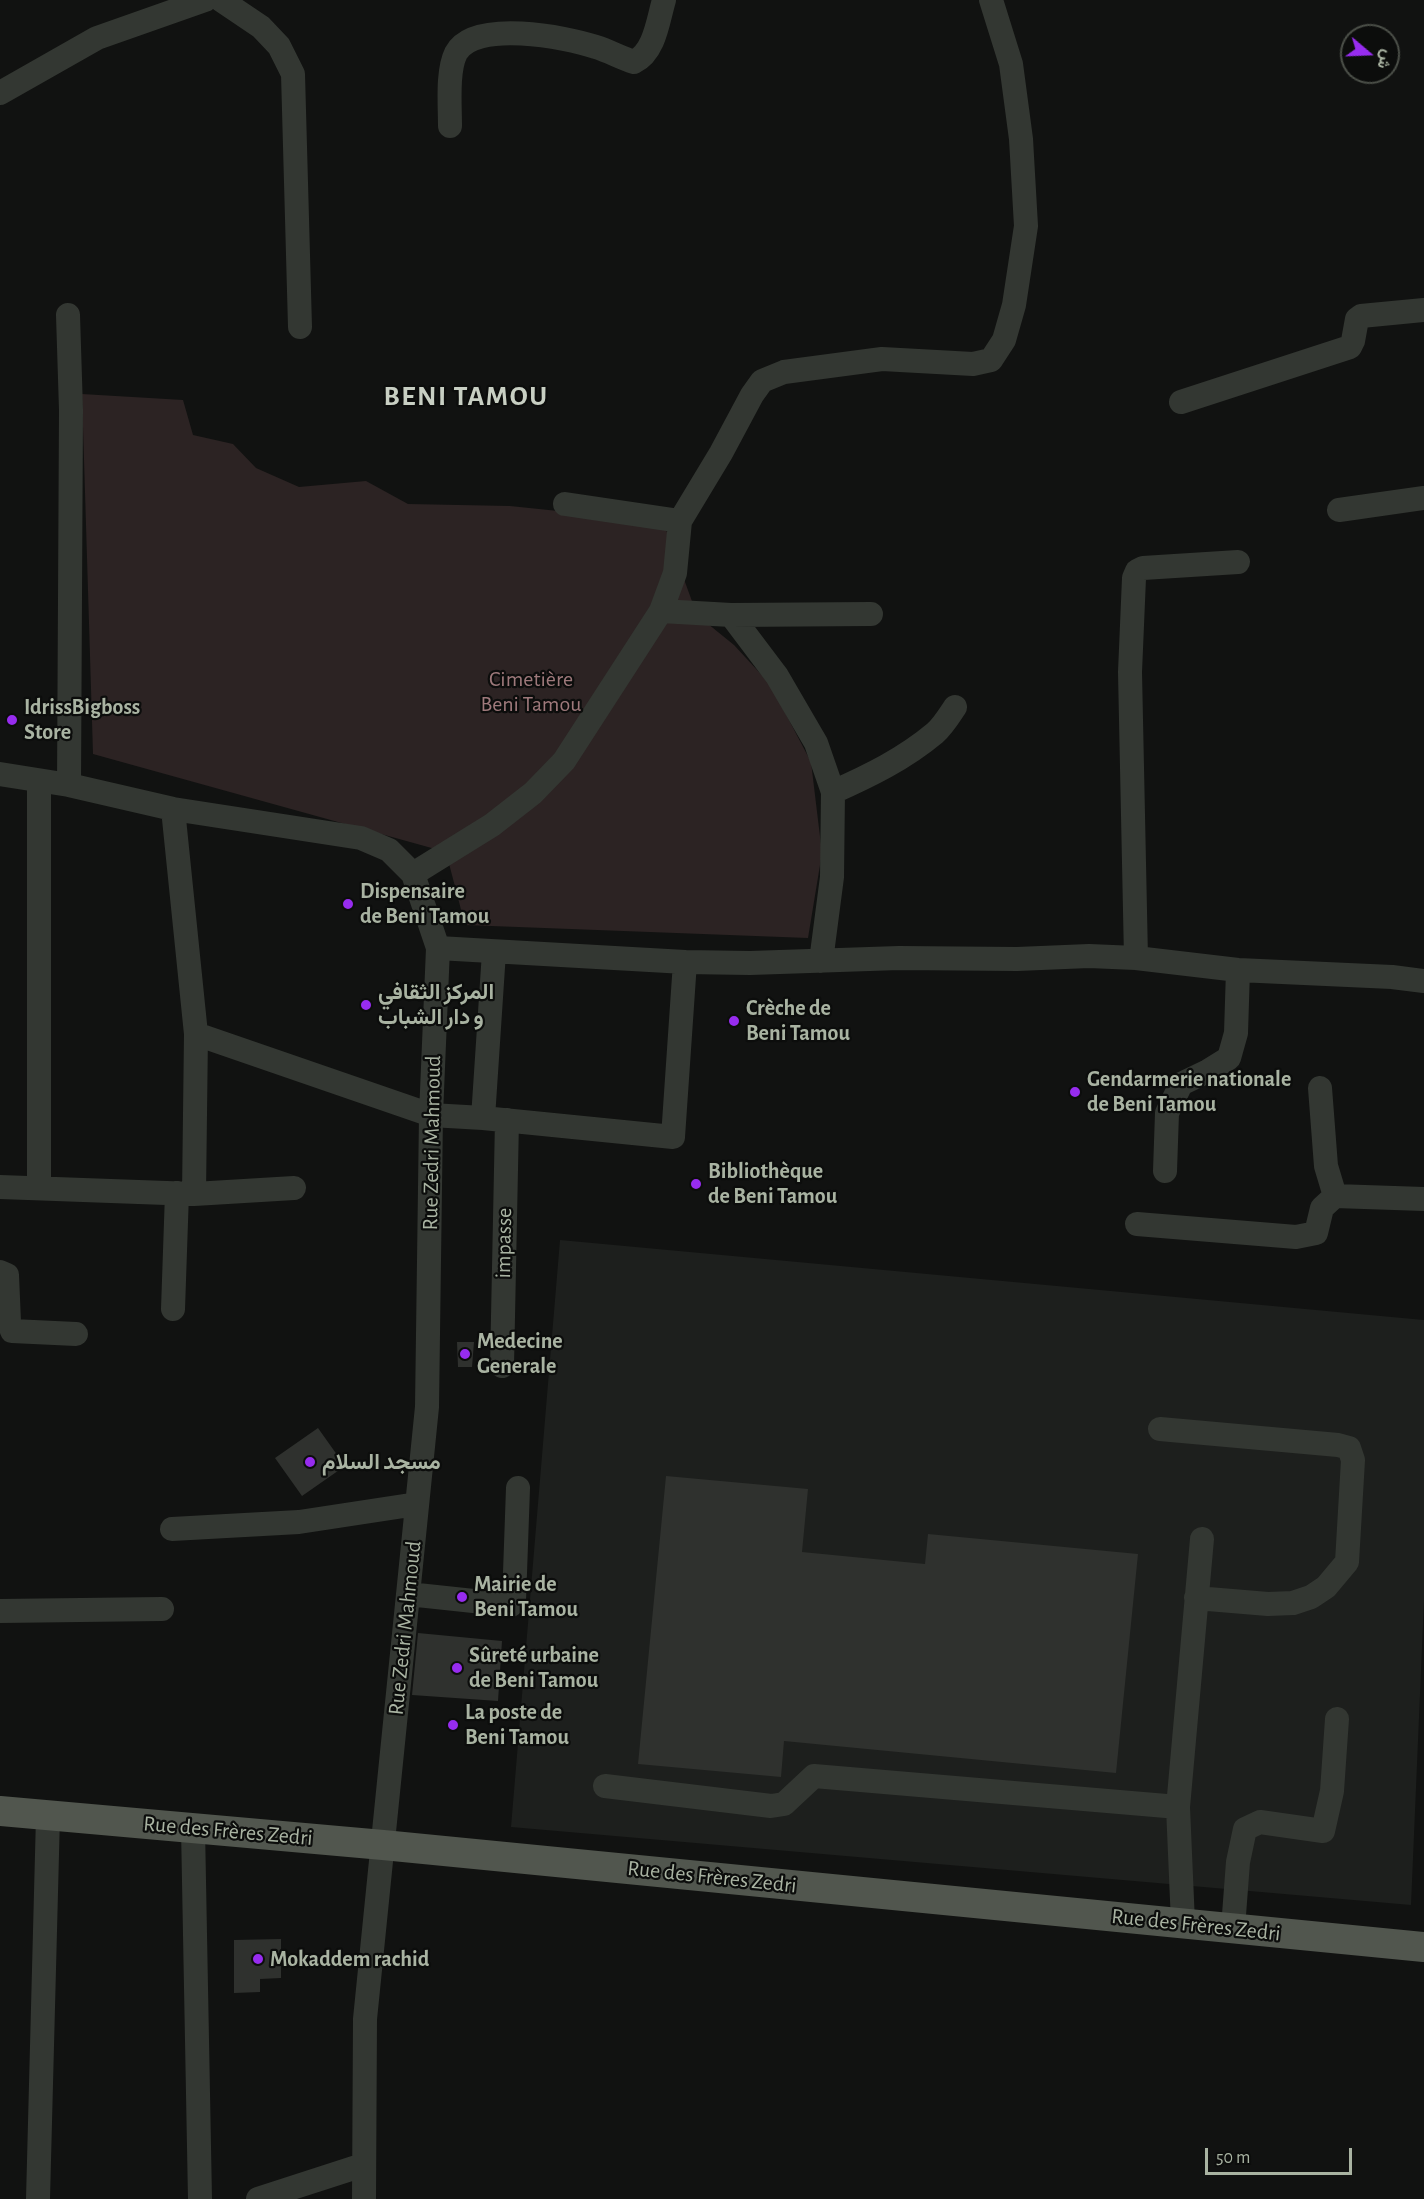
<!DOCTYPE html>
<meta charset="utf-8">
<style>
body{margin:0}
#map{position:relative;width:1424px;height:2199px;overflow:hidden;background:#111211;font-family:"Alegreya Sans",Vazirmatn,sans-serif}
canvas{display:block}
.north{position:absolute;left:1340px;top:24px;width:60px;height:60px;box-sizing:border-box;background:#0c0d0c;border:2px solid #4b4f48;border-radius:50%;rotate:109deg;font-size:16px;font-weight:700;line-height:24px;text-align:center;color:#a9b3a2}
.north::after{content:'';display:block;margin:auto;width:21px;height:27px;background:#972cef;clip-path:polygon(50% 0,100% 100%,50% 72%,0 100%)}
.scale{position:absolute;left:1205px;top:2148px;width:147px;height:27px;box-sizing:border-box;border:3px solid #a9b3a2;border-top:0;padding-left:8px;font-size:18px;line-height:21px;white-space:nowrap;color:#a9b3a2;-webkit-text-stroke:4px #0c0d0c;paint-order:stroke}
</style>
<div id="map">
<canvas width="1424" height="2199"></canvas>
<div class="north">ش</div>
<div class="scale">50 m</div>
</div>
<script>
const ctx = document.querySelector('canvas').getContext('2d');
ctx.lineJoin = 'round';
function fill(path, color) { ctx.fillStyle = color; ctx.fill(path, 'evenodd'); }
function stroke(path, color, width, dash) { ctx.strokeStyle = color; ctx.lineWidth = width; ctx.lineCap = dash ? 'butt' : 'round'; ctx.setLineDash(dash || []); ctx.stroke(path); }
function write(font, color, halo, rows, align = 'center') {
  ctx.font = font + ' "Alegreya Sans",Vazirmatn,sans-serif'; ctx.lineWidth = 4.5; ctx.setLineDash([]); ctx.textBaseline = 'middle'; ctx.strokeStyle = halo; ctx.fillStyle = color; for (const [text, x, y, turn = 0] of rows) {
    ctx.save(); ctx.translate(x, y); ctx.rotate((+turn || 0) * Math.PI / 180); ctx.textAlign = isNaN(turn) ? turn : align; if (halo) ctx.strokeText(text, 0, 0); ctx.fillText(text, 0, 0); ctx.restore();
  }
}
const built = new Path2D(`
 M 560,1240 L 1424,1320 L 1424,1600 L 1411,1905 L 511,1827 Z`);
const green = new Path2D(`
 M 82,394 L 183,400 L 193,435 L 233,444 L 256,468 L 299,487 L 366,481 L 408,504 L 510,506 L 587,514 L 665,527 L 697,615 L 734,645 L 770,684 L 811,762 L 822,853 L 808,938 L 465,925 L 446,852 L 93,754 Z`);
const building = new Path2D(`
 M 457,1342 L 474,1342 L 472,1367 L 458,1367 Z
 M 318,1428 L 345,1466 L 302,1496 L 275,1458 Z
 M 666,1476 L 808,1489 L 802,1552 L 925,1564 L 928,1534 L 1138,1554 L 1116,1773 L 784,1741 L 781,1777 L 638,1764 Z
 M 418,1633 L 502,1641 L 498,1701 L 412,1695 Z
 M 281,1939 L 281,1978 L 260,1979 L 260,1992 L 234,1993 L 234,1940 Z`);
const minor = new Path2D(`
 M 221,0 L 261,27 L 279,46 L 293,74 L 300,327
 M 0,93 L 97,38 L 205,0
 M 450,126 C 450,105 447,71 456,53 C 474,19 566,37 596,47 C 609,51 621,58 634,62 C 655,52 658,20 664,0
 M 68,315 L 71,410 L 69,785
 M 1181,402 L 1350,347 L 1353,341 L 1357,319 L 1361,316 L 1424,310
 M 565,504 L 680,521
 M 1339,510 L 1424,498
 M 661,611 L 731,615 L 871,614
 M 731,615 L 777,676 L 816,743 L 833,792 L 832,877 L 821,961
 M 0,774 L 69,785 L 173,809 L 361,838 L 389,850 L 413,874 L 438,948 L 431,1115 L 427,1407 L 365,2019 L 364,2199
 M 39,781 L 39,1188
 M 833,792 C 869,776 904,759 935,733 C 943,726 949,716 955,707
 M 173,809 L 196,1034 L 431,1115 L 483,1118 L 673,1137 L 685,962
 M 413,874 L 492,825 L 533,793 L 564,761 L 661,611 L 675,573 L 680,521 L 721,453 L 752,395 L 762,381 L 784,372 L 882,359 L 973,364 L 991,360 L 1004,340 L 1014,305 L 1026,226 L 1021,139 L 1011,64 L 991,0
 M 438,948 L 685,962 L 750,963 L 899,958 L 1017,959 L 1089,956 L 1136,958 L 1238,970 L 1392,977 L 1424,981
 M 1136,958 L 1130,672 L 1134,578 L 1137,571 L 1143,568 L 1238,562
 M 1320,1088 L 1326,1166 L 1335,1196
 M 483,1118 L 494,952
 M 1165,1171 L 1167,1113 L 1181,1084 L 1208,1071 L 1229,1058 L 1236,1033 L 1238,970
 M 0,1187 L 194,1194 L 294,1188
 M 194,1194 L 196,1034
 M 1137,1224 L 1296,1237 L 1316,1233 L 1322,1208 L 1335,1196 L 1424,1199
 M 0,1272 L 7,1275 L 9,1322 L 12,1331 L 76,1334
 M 173,1309 L 177,1193
 M 502,1366 L 507,1120
 M 1160,1429 L 1338,1445 L 1349,1448 L 1353,1460 L 1347,1562 L 1326,1587 L 1311,1597 L 1293,1603 L 1268,1604 L 1196,1598
 M 172,1529 L 299,1522 L 417,1504
 M 408,1594 L 511,1605 L 514,1601 L 518,1488
 M 0,1611 L 162,1609
 M 605,1786 L 771,1806 L 784,1804 L 814,1776 L 1178,1807
 M 193,1828 L 200,2199
 M 1183,1923 L 1178,1807 L 1202,1539
 M 1233,1928 L 1238,1862 L 1245,1829 L 1260,1822 L 1323,1831 L 1332,1791 L 1337,1719
 M 38,2199 L 48,1816
 M 258,2199 L 363,2165`);
const major = new Path2D(`
 M 0,1811 L 383,1845 L 1424,1947`);
const markers = [
 [12,720,6,"#972cef"],
 [348,904,6,"#972cef"],
 [366,1005,6,"#972cef"],
 [734,1021,6,"#972cef"],
 [1075,1092,6,"#972cef"],
 [696,1184,6,"#972cef"],
 [465,1354,6,"#972cef"],
 [310,1462,6,"#972cef"],
 [462,1597,6,"#972cef"],
 [457,1668,6,"#972cef"],
 [453,1725,6,"#972cef"],
 [258,1959,6,"#972cef"]
];
const parkNames = [
 ["Cimetière",531,679],
 ["Beni Tamou",531,704]
];
const poiNames = [
 ["IdrissBigboss",24,707],
 ["Store",24,732],
 ["Dispensaire",360,891],
 ["de Beni Tamou",360,916],
 ["المركز الثقافي",378,992],
 ["و دار الشباب",378,1017],
 ["Crèche de",746,1008],
 ["Beni Tamou",746,1033],
 ["Gendarmerie nationale",1087,1079],
 ["de Beni Tamou",1087,1104],
 ["Bibliothèque",708,1171],
 ["de Beni Tamou",708,1196],
 ["Medecine",477,1341],
 ["Generale",477,1366],
 ["مسجد السلام",322,1462],
 ["Mairie de",474,1584],
 ["Beni Tamou",474,1609],
 ["Sûreté urbaine",469,1655],
 ["de Beni Tamou",469,1680],
 ["La poste de",465,1712],
 ["Beni Tamou",465,1737],
 ["Mokaddem rachid",270,1959]
];
const streetNames = [
 ["Rue Zedri Mahmoud",432,1143,-89],
 ["impasse",504,1243,-89],
 ["Rue Zedri Mahmoud",405,1628,-84],
 ["Rue des Frères Zedri",228,1831,5],
 ["Rue des Frères Zedri",712,1877,6],
 ["Rue des Frères Zedri",1196,1925,6]
];
const districtNames = [
 ["BENI TAMOU",466,397]
];
fill(built, '#1d1f1d');
fill(green, '#2c2323');
fill(building, '#2f312e');
stroke(minor, '#333732', 24);
stroke(major, '#51564e', 30);
for (const [x, y, r, color] of markers) { const dot = new Path2D(); dot.arc(x, y, r, 0, 2 * Math.PI); ctx.fillStyle = color; ctx.fill(dot); stroke(dot, '#0c0d0c', 2); }
write('22px', '#9e797b', '#0c0d0c', parkNames);
write('bold 22px', '#a9b3a2', '#0c0d0c', poiNames, 'left');
write('22px', '#a9b3a2', '#0c0d0c', streetNames);
ctx.letterSpacing = '1.5px';
write('bold 28px', '#c8cfc3', '#0c0d0c', districtNames);
ctx.letterSpacing = '0px';
</script>
